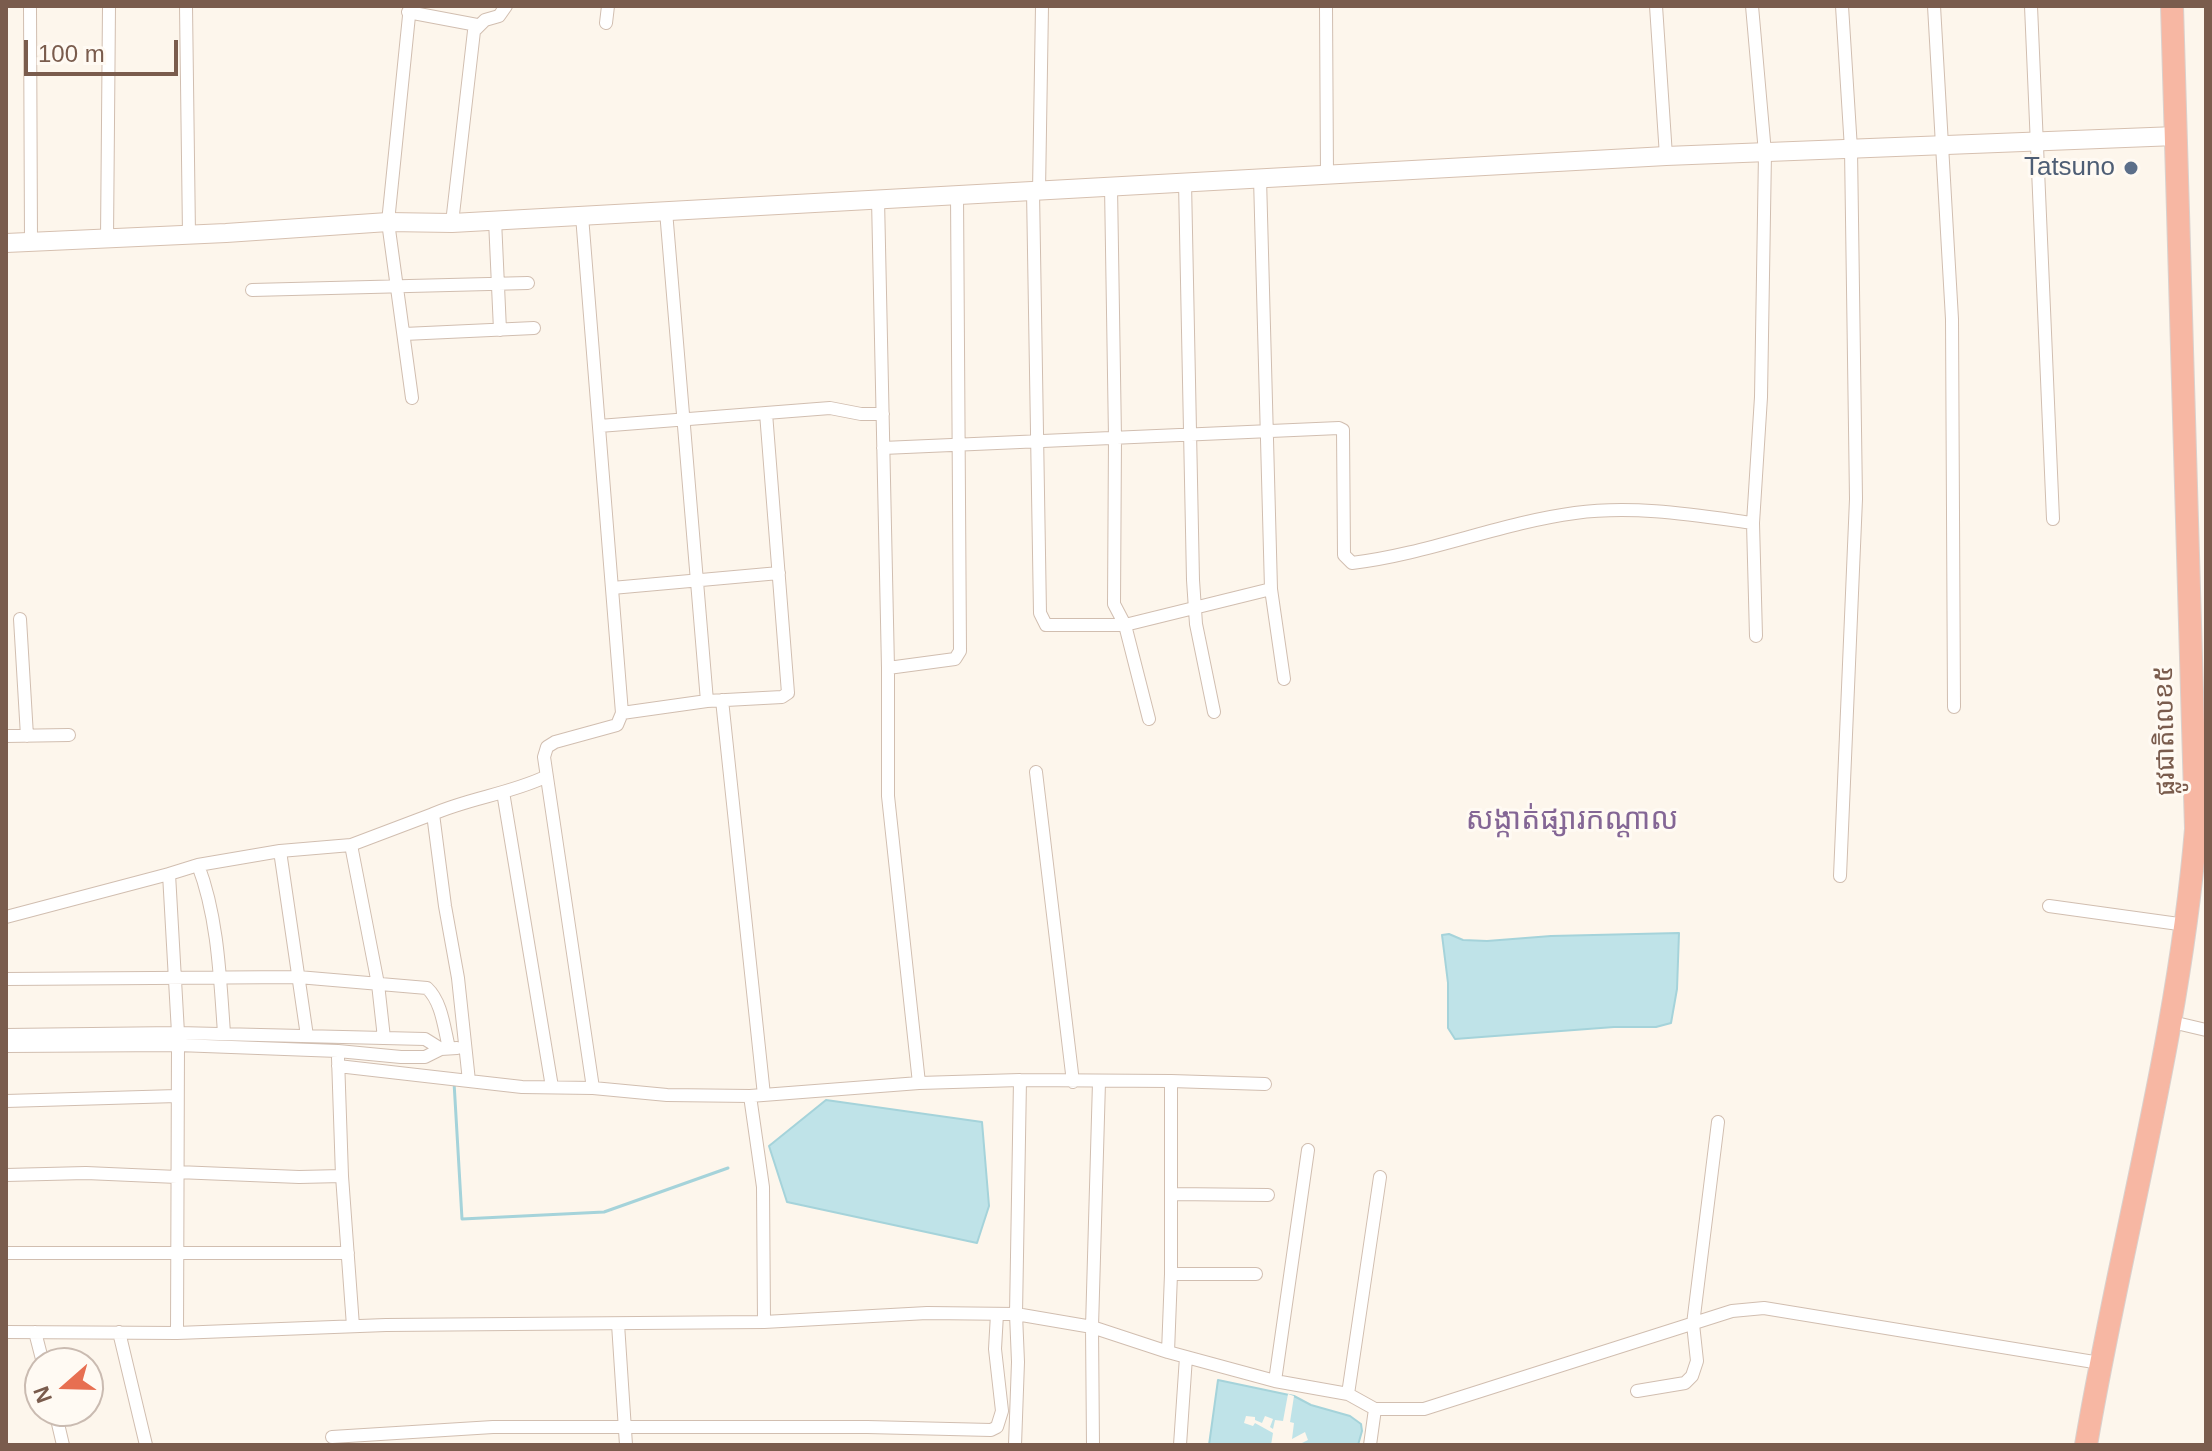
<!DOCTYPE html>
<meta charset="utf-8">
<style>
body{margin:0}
#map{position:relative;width:2212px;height:1451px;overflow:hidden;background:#fdf6ec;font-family:Arial,sans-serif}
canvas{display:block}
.frame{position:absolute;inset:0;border:8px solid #7a5c4d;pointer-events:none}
.north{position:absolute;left:24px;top:1347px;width:80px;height:80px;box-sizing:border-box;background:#fffaf3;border:2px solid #cabbb1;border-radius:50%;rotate:250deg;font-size:22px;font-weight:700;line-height:32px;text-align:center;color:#7a5c4d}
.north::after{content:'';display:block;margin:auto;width:28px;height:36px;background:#e76f51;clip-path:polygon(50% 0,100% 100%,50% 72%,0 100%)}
.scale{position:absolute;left:24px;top:40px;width:154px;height:36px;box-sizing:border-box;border:4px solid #7a5c4d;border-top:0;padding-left:10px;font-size:24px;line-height:28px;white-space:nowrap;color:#7a5c4d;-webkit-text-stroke:6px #fffaf3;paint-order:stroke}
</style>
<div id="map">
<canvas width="2212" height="1451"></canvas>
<div class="frame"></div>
<div class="north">N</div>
<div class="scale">100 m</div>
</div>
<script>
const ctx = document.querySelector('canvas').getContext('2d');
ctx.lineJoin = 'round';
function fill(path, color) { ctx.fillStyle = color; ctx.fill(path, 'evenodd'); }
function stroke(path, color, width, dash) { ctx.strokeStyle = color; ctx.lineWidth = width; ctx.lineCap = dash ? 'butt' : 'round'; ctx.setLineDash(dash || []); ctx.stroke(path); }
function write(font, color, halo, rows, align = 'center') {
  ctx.font = font + ' Arial,"Noto Sans Khmer",sans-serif'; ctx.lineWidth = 6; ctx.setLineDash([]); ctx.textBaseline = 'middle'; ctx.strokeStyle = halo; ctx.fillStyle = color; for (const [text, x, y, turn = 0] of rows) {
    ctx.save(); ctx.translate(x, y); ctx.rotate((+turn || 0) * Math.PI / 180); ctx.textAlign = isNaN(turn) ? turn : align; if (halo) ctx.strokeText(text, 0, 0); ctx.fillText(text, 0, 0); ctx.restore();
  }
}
const water = new Path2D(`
 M 1679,933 L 1677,989 L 1671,1023 L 1656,1027 L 1614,1027 L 1455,1039 L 1448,1028 L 1448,983 L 1442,935 L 1449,934 L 1463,940 L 1487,941 L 1551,936 Z
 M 826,1100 L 982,1122 L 989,1206 L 977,1243 L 787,1202 L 769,1146 Z
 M 1218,1380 L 1294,1396 L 1311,1405 L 1350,1416 L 1361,1424 L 1362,1431 L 1358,1445 L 1209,1445 Z`);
const pier = new Path2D(`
 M 1288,1394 L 1294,1396 L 1290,1422 L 1294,1423 L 1292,1439 L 1305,1432 L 1308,1440 L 1298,1445 L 1271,1445 L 1273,1433 L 1255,1423 L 1253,1426 L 1244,1423 L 1246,1416 L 1255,1417 L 1255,1420 L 1262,1423 L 1265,1416 L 1273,1419 L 1270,1427 L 1273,1429 L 1275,1420 L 1283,1421 Z`);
const stream = new Path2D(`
 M 454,1082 L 462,1219 L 604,1212 L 728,1168`);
const street = new Path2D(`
 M 30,6 L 31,241
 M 186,6 L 189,235
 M 410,6 L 388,222 L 412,398
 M 1326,6 L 1327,175
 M 1656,6 L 1666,156
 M 1752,6 L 1765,153 L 1761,397 L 1753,523 L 1756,636
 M 1934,6 L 1952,319 L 1954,707
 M 2031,6 L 2053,519
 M 408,12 L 477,25
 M 606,23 L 608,6
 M 1260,178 L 1271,589 L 1284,679
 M 1185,182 L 1193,580 L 1196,624 L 1214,712
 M 1111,186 L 1115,438 L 1114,604 L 1125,625 L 1149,719
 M 1033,191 L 1040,613 L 1046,625 L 1125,625 L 1271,589
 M 1039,191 L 1042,6
 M 878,199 L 888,668 L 955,659 L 960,651 L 957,195
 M 666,211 L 707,701
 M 582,216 L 622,713 L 617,725 L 555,742 L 547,747 L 544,757 L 593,1088
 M 495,220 L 500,330
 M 452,223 L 474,31 L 485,20 L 499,16 L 506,6
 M 107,238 L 109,6
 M 252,290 L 528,283
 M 404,334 L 534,328
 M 599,426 L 830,408 L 861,414 L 883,414
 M 883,448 L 1339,428 L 1343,430 L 1344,555 L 1352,563 C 1428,554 1500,523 1575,513 C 1635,505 1694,515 1753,523
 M 612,588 L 779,573
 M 20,619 L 27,736
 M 888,668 L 888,796 L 919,1083
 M 722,700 L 764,1095
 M 622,713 L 707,701 L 782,697 L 788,693 L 766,413
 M 6,736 L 69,735
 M 1036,772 L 1073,1082
 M 503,792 L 552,1087
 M 351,845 L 378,984 L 384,1038
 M 280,851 L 307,1036
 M 198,865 C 218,917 220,978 224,1033
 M 169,874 L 198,865 L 280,851 L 351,845 L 433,814
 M 1840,876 L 1856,499 L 1851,149 L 1842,6
 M 2049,906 L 2186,925
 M 6,917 L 169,874 L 178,1033
 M 6,979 L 298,977 L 427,988 C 442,1002 444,1028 449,1048
 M 2172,1022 L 2206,1030
 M 6,1035 L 178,1033 L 384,1038 L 425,1039 L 441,1049
 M 6,1046 L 178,1045 L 338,1051 L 401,1057 L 425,1057 L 441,1049 L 457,1048
 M 338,1058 L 342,1176 L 353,1326
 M 338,1066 L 469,1081 L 458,978 L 445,906 L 433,814 C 469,798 509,794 545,777
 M 469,1081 L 522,1087 L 593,1088 L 667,1095 L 750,1096 L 919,1083 L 1020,1080 L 1171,1081 L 1265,1084
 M 750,1096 L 763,1187 L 764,1322
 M 6,1101 L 177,1096
 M 177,1172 L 299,1177 L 342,1176
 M 6,1175 L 86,1173 L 177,1177
 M 1172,1194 L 1268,1195
 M 6,1253 L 348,1253
 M 1171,1274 L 1256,1274
 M 618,1324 L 626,1445
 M 6,1332 L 177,1333 L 386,1325 L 764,1322 L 927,1313 L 1016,1314 L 1092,1327 L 1168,1352 L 1275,1381 L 1348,1394 L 1375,1409 L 1424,1409 L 1732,1311 L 1764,1308 L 2100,1363
 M 35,1332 L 43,1363
 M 119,1332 L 146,1445
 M 177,1333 L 178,1045
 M 1168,1352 L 1171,1274 L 1171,1081
 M 1275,1381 L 1308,1150
 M 1637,1391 L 1685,1383 L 1692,1376 L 1697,1361 L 1693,1324 L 1718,1122
 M 1348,1394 L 1380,1177
 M 55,1411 L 63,1445
 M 332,1437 L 493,1427 L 867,1427 L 991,1430 L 997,1427 L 1002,1411 L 995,1349 L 997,1314
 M 1015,1445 L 1018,1362 L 1016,1314 L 1020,1080
 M 1093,1445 L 1092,1327 L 1099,1082
 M 1180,1445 L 1186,1357
 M 1370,1445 L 1375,1409`);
const secondary = new Path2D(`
 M 6,243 L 226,233 L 388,222 L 452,223 L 1666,156 L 2176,136`);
const highway = new Path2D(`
 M 2086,1445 C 2121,1239 2179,1037 2196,829 L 2172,6`);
const markers = [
 [2131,168,8,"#5c6f8a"]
];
const serviceNames = [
 ["Tatsuno",2115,168]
];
const streetNames = [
 ["ផ្លូវជាតិលេខ៥",2166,731,-91]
];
const quarterNames = [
 ["សង្កាត់ផ្សារកណ្ដាល",1572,821]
];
fill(water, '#bfe3e8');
stroke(water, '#a5d3da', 2);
fill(pier, '#fdf6ec');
stroke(stream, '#a5d3da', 3);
stroke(street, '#d1beb0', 14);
stroke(secondary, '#d6c0b0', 20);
stroke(highway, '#dad1cd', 24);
stroke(street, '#fff', 12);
stroke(secondary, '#fff', 18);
stroke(highway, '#f7b7a3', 22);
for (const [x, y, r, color] of markers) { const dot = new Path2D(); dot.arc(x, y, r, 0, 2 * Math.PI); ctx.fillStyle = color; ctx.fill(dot); stroke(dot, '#fffaf3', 3); }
write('26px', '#4e5e75', '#fffaf3', serviceNames, 'right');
write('26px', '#7a5c4d', '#fffaf3', streetNames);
write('30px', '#846695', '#fffaf3', quarterNames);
</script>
